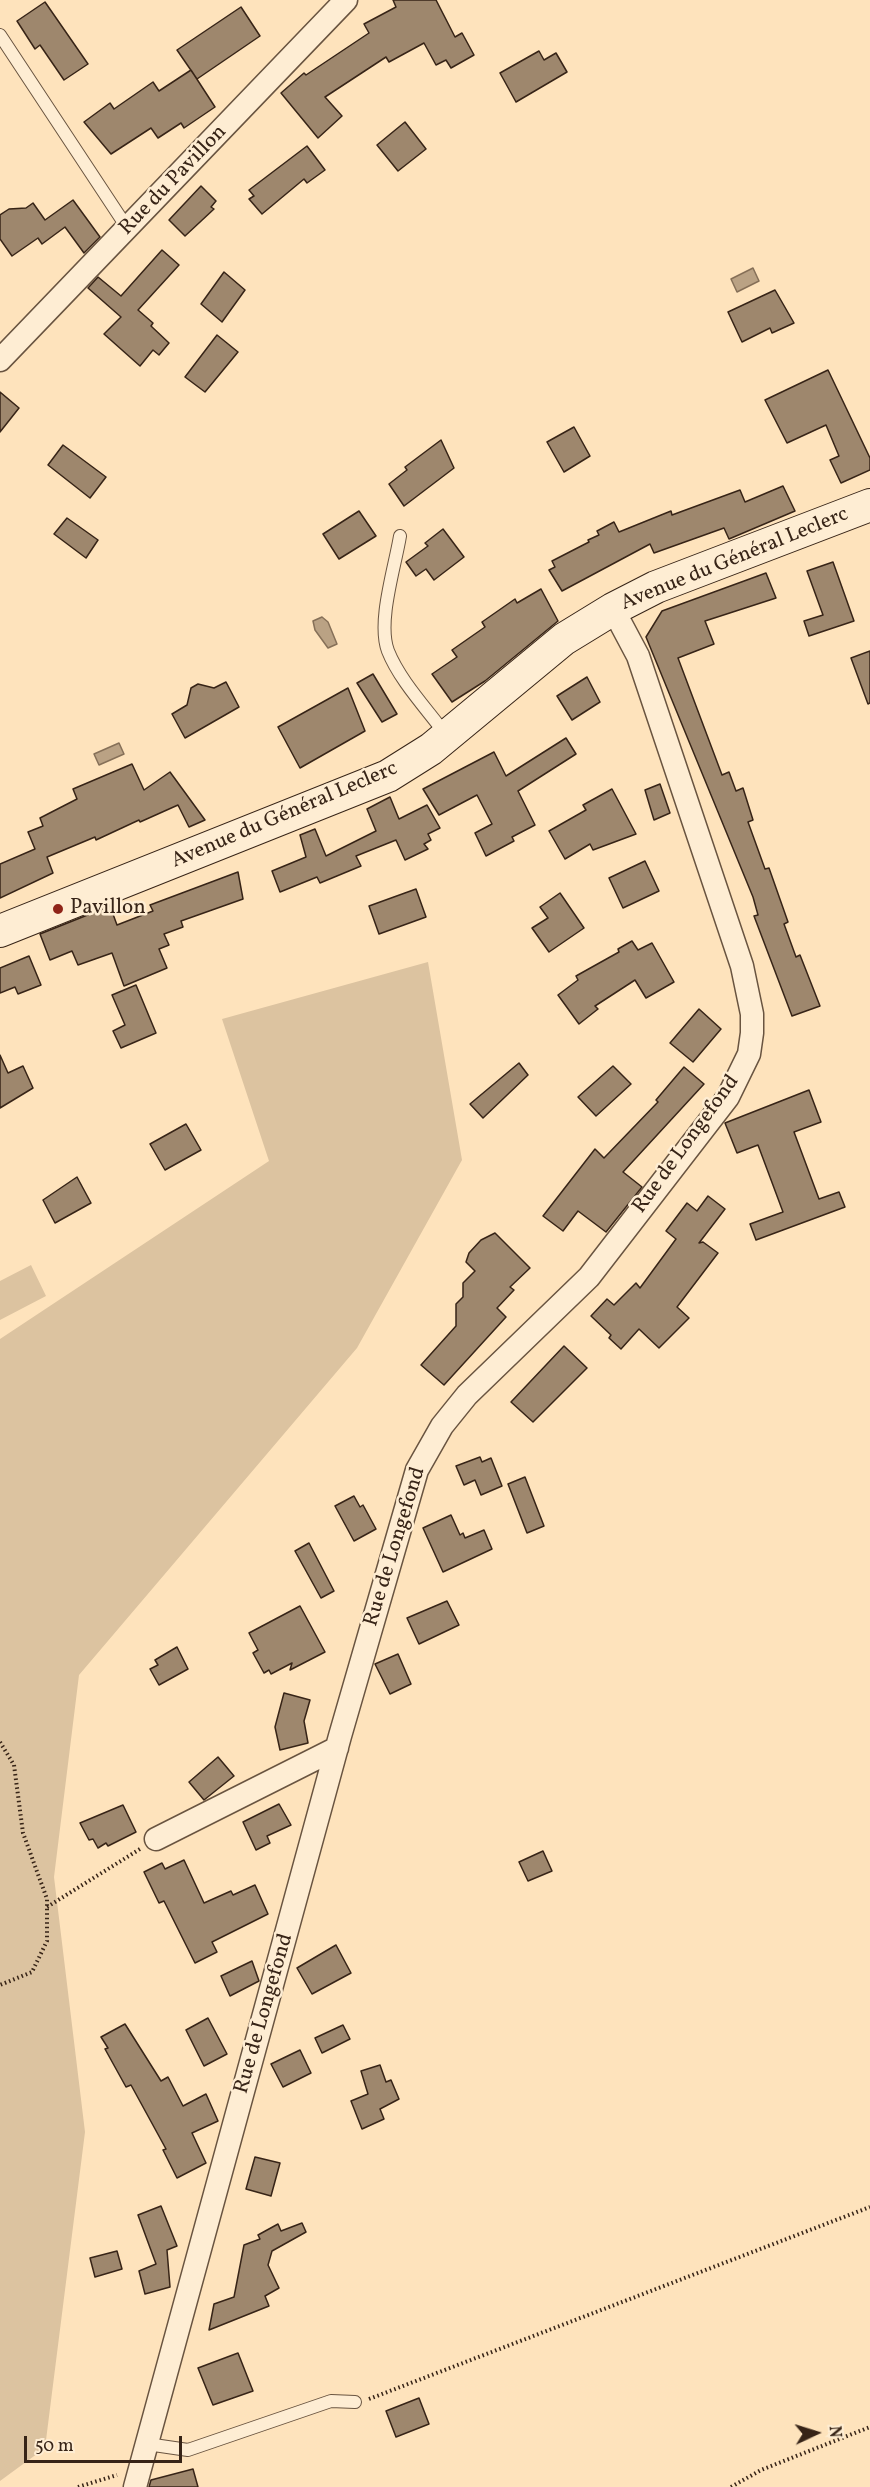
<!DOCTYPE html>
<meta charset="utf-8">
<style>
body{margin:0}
#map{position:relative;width:870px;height:2487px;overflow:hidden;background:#fee3bc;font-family:Vollkorn,serif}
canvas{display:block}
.north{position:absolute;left:786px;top:2403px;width:60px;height:60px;-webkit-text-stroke:4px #feedd3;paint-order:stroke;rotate:86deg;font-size:16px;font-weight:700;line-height:24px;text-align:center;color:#372417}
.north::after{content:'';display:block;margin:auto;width:21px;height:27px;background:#372417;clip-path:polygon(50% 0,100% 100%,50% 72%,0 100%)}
.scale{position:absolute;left:24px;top:2436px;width:158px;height:27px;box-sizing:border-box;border:3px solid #372417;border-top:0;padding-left:8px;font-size:18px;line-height:21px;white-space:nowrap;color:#372417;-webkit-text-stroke:4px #feedd3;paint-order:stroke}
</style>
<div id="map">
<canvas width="870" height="2487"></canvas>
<div class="north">N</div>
<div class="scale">50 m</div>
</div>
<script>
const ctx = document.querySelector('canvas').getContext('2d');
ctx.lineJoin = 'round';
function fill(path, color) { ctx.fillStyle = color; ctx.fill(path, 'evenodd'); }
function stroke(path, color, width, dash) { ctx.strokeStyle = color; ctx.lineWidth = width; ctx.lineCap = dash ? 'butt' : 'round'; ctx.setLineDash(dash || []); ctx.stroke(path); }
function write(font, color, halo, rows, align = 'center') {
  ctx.font = font + ' Vollkorn,serif'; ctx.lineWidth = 5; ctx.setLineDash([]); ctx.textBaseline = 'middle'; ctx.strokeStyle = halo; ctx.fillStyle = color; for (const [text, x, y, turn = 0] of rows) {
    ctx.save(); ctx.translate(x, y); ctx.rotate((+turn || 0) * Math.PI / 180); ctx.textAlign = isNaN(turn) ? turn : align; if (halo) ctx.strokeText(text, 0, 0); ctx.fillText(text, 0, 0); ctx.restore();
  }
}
const green = new Path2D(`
 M 428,962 L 462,1160 L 357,1348 L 79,1675 L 54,1877 L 85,2132 L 45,2448 L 0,2481 L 0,1339 L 269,1161 L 222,1019 Z
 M 31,1265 L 46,1296 L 0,1320 L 0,1281 Z`);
const water = new Path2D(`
 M 753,268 L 759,281 L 737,292 L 731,279 Z
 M 322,617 L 328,622 L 337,644 L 328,648 L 315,630 L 313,621 Z
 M 119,743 L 124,754 L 99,765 L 94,754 Z`);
const building = new Path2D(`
 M 393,0 L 436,0 L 455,37 L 462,33 L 474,55 L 451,68 L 446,60 L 436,65 L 424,43 L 389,62 L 386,57 L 325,97 L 342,116 L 318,138 L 281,93 L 304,73 L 306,75 L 369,33 L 364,24 L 396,7 Z
 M 45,2 L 88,64 L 64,80 L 40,45 L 35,49 L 17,21 Z
 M 241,7 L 260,36 L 197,79 L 177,50 Z
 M 539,51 L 544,60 L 556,53 L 567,72 L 516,102 L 500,73 Z
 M 191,70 L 215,107 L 184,128 L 181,123 L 158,138 L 151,128 L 111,154 L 84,122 L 110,103 L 114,109 L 153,82 L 159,91 Z
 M 405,122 L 426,149 L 398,171 L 377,145 Z
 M 307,146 L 325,170 L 307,183 L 304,179 L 262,214 L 249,199 L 254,196 L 249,190 Z
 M 201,186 L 216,201 L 211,207 L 214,209 L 185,236 L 169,220 Z
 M 73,200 L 100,237 L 84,253 L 65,227 L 42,244 L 38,238 L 12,256 L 0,239 L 0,215 L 9,209 L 26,208 L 33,203 L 45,220 Z
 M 162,250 L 179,265 L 138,310 L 153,323 L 151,326 L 169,343 L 159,355 L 153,350 L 140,366 L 104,334 L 121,317 L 88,288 L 98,277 L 121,296 Z
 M 224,272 L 245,290 L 222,322 L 201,304 Z
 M 775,290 L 794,323 L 772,333 L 770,328 L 742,342 L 728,312 Z
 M 217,335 L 238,352 L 205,392 L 185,377 Z
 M 828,370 L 870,458 L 870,470 L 841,483 L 830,460 L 839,456 L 826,425 L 787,443 L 765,400 Z
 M 0,392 L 19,408 L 0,432 Z
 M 574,427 L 590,456 L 564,472 L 547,442 Z
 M 441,440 L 454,468 L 404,506 L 389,484 L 407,470 L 405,467 Z
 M 63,445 L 106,477 L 90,498 L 48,465 Z
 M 783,486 L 795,511 L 729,539 L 724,528 L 654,553 L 650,544 L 562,591 L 549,570 L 555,567 L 552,561 L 589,542 L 588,540 L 599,535 L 597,531 L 614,522 L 619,532 L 671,511 L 672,515 L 740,490 L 745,502 Z
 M 359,511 L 376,536 L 339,559 L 323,534 Z
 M 67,518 L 98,540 L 86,558 L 54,534 Z
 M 443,529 L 464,557 L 434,580 L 426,569 L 416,576 L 406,562 L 428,546 L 425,543 Z
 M 833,562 L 854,621 L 809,636 L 804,621 L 823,615 L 807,571 Z
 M 766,573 L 776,598 L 705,621 L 714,644 L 678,658 L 722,775 L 729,772 L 736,791 L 743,788 L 753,820 L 748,822 L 765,869 L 769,868 L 788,922 L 784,924 L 796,957 L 800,955 L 820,1006 L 792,1016 L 754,916 L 758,915 L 753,897 L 646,637 L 662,611 Z
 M 541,589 L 558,621 L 485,681 L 452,702 L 432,674 L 457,657 L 452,650 L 485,627 L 482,622 L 515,599 L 517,603 Z
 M 870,651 L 870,703 L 868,704 L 851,658 Z
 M 373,674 L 397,714 L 382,722 L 357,683 Z
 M 587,677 L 600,702 L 572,720 L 557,696 Z
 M 226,682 L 239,707 L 185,738 L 172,714 L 187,705 L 191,688 L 198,684 L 214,688 Z
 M 348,688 L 365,731 L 300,768 L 278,727 Z
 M 566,738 L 576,754 L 518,791 L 535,825 L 512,837 L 514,841 L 486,856 L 475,833 L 492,824 L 477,795 L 439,815 L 423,789 L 494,752 L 506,776 Z
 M 132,764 L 144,790 L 170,772 L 205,820 L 189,827 L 178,805 L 140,822 L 139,820 L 96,840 L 95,837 L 47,857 L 53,873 L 0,898 L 0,864 L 35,849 L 28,832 L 43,826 L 40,818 L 77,799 L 73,789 Z
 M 660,784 L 670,813 L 654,820 L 645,790 Z
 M 612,789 L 636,834 L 593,850 L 590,844 L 565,859 L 549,831 L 586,810 L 583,805 Z
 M 390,797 L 399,819 L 427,805 L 440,828 L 428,834 L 431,840 L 424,844 L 428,849 L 405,860 L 396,840 L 356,856 L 361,866 L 320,883 L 317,877 L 280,892 L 272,871 L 306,857 L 300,835 L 315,829 L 326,856 L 376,831 L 367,809 Z
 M 645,861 L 659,891 L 623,908 L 609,878 Z
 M 238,872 L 243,899 L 181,921 L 183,927 L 164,934 L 169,945 L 159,949 L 167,968 L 124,986 L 112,953 L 78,965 L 72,951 L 50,960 L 40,934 L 110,906 L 117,925 L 153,911 L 150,905 Z
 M 416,889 L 426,917 L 379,934 L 369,906 Z
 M 560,893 L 584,928 L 549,952 L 532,928 L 548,918 L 540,907 Z
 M 632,941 L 638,950 L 652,943 L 674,982 L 646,998 L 635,980 L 595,1006 L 598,1009 L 579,1024 L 558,995 L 578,980 L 576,976 L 619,952 L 618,949 Z
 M 29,956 L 41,985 L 18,994 L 15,987 L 0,993 L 0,968 Z
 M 136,985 L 156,1033 L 121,1048 L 113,1031 L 125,1025 L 112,995 Z
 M 699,1009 L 721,1029 L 693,1062 L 670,1043 Z
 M 0,1055 L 8,1073 L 23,1066 L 33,1088 L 0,1108 Z
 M 519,1063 L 528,1075 L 483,1118 L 470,1104 Z
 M 613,1066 L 631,1084 L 596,1116 L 578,1097 Z
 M 684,1067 L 704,1084 L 623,1172 L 642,1187 L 606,1232 L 578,1211 L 563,1231 L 543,1216 L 595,1149 L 604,1158 L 658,1102 L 656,1100 Z
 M 809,1090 L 821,1122 L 794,1132 L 819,1199 L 839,1192 L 845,1207 L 756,1240 L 750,1224 L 783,1212 L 758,1145 L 737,1153 L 725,1123 Z
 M 186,1124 L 201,1150 L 165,1170 L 150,1144 Z
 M 77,1177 L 91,1203 L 55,1223 L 43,1200 Z
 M 708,1196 L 725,1209 L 699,1243 L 703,1242 L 718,1253 L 677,1307 L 689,1318 L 659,1348 L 639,1329 L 621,1349 L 609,1338 L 611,1335 L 591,1316 L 607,1299 L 614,1305 L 636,1283 L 640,1288 L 676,1239 L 666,1231 L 687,1203 L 697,1211 Z
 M 495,1233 L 530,1268 L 510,1287 L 514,1290 L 497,1308 L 506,1317 L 444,1385 L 421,1365 L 456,1326 L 456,1304 L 463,1297 L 463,1283 L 475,1271 L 466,1262 L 469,1253 L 481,1240 Z
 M 564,1346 L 587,1368 L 533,1422 L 511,1402 Z
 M 480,1457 L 482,1462 L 491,1458 L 502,1486 L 481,1495 L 475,1480 L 464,1485 L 456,1466 Z
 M 525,1477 L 544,1526 L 527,1533 L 508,1484 Z
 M 354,1496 L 360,1507 L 363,1505 L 376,1529 L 354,1541 L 335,1506 Z
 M 451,1515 L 460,1535 L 463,1533 L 465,1538 L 484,1530 L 492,1549 L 443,1572 L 423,1528 Z
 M 309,1543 L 334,1591 L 321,1598 L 295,1551 Z
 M 447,1601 L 459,1625 L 419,1644 L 407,1618 Z
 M 300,1606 L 325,1652 L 290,1670 L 292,1663 L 271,1674 L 269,1670 L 264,1673 L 253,1653 L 258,1650 L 249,1633 Z
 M 177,1647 L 188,1669 L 159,1685 L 150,1669 L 158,1665 L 155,1660 Z
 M 398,1654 L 411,1684 L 390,1694 L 375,1664 Z
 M 284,1693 L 310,1700 L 304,1721 L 308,1743 L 280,1750 L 275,1727 Z
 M 218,1757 L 234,1776 L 204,1800 L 189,1782 Z
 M 279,1804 L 291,1825 L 267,1836 L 270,1843 L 256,1850 L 243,1822 Z
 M 123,1805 L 136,1832 L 108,1846 L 106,1843 L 98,1848 L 93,1839 L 89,1840 L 80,1823 Z
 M 543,1851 L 552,1871 L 528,1881 L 519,1862 Z
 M 184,1860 L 204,1903 L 231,1891 L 233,1895 L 255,1885 L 268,1914 L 212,1942 L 217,1952 L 195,1963 L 164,1901 L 159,1903 L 144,1872 L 162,1863 L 165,1869 Z
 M 336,1945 L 351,1973 L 312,1994 L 297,1968 Z
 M 252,1961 L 259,1981 L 230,1996 L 221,1976 Z
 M 208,2018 L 227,2054 L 204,2066 L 186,2030 Z
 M 125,2024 L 161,2081 L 168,2077 L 183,2106 L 206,2094 L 218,2121 L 192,2133 L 206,2163 L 177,2178 L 163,2150 L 166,2149 L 131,2085 L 126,2087 L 105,2049 L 108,2048 L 101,2037 Z
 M 343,2025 L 350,2039 L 322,2053 L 315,2038 Z
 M 300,2050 L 311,2073 L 283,2087 L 271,2064 Z
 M 380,2065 L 386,2082 L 391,2080 L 399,2099 L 380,2109 L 384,2119 L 362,2129 L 351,2101 L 368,2094 L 361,2071 Z
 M 255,2157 L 280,2163 L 271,2196 L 246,2189 Z
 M 161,2206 L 177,2246 L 167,2250 L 170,2287 L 145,2294 L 139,2271 L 156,2264 L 138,2215 Z
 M 302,2223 L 306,2232 L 272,2251 L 268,2265 L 279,2288 L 265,2296 L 269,2306 L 209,2330 L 214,2304 L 234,2297 L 244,2245 L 260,2239 L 258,2235 L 278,2224 L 281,2231 Z
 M 117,2251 L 122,2269 L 95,2277 L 90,2258 Z
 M 238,2353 L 253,2391 L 213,2405 L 198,2368 Z
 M 419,2398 L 429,2424 L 396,2437 L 386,2411 Z
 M 193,2469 L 198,2487 L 149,2487 L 151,2480 Z`);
const path = new Path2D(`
 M 0,1742 L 14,1765 L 23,1833 L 47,1899 L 47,1941 L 32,1972 L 0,1985
 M 47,1907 L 140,1849
 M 369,2399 L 870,2207
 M 78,2487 L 117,2475
 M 731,2487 L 761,2470 L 870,2427`);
const service = new Path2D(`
 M 0,35 L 128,229
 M 400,536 C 395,567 377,622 388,651 C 400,681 427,709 446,735
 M 147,2444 L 188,2450 L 331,2401 L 355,2402`);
const minor = new Path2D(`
 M 0,360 L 346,0
 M 156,1839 L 337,1748
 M 135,2487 L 340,1736 L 417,1470 L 442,1426 L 467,1395 L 589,1277 L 728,1097 L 749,1054 L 752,1033 L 752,1014 L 742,966 L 638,656 L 613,609`);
const secondary = new Path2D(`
 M 0,931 L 388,776 L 431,749 L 564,639 L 613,609 L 656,587 L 870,505`);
const markers = [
 [58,909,6,"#8f2418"]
];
const streetNames = [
 ["Rue du Pavillon",174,181,-46],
 ["Avenue du Général Leclerc",735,560,-22],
 ["Avenue du Général Leclerc",285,816,-23],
 ["Rue de Longefond",687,1145,-54],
 ["Rue de Longefond",396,1547,-73],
 ["Rue de Longefond",265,2014,-74]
];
const poiNames = [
 ["Pavillon",70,909]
];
fill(green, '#dcc3a0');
fill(water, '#baa284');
stroke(water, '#867058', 1.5);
fill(building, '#9e876d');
stroke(building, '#372417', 1.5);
stroke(service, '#695440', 14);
stroke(minor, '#695440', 25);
stroke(secondary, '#372417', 34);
stroke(path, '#372417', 4, [1.5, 3]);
stroke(service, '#feedd3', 12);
stroke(minor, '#feedd3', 22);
stroke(secondary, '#feedd3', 32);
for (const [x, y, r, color] of markers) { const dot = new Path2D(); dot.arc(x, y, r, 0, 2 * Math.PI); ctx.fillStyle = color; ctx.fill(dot); stroke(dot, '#feedd3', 2); }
write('21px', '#372417', '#feedd3', streetNames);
write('21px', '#372417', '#feedd3', poiNames, 'left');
</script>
